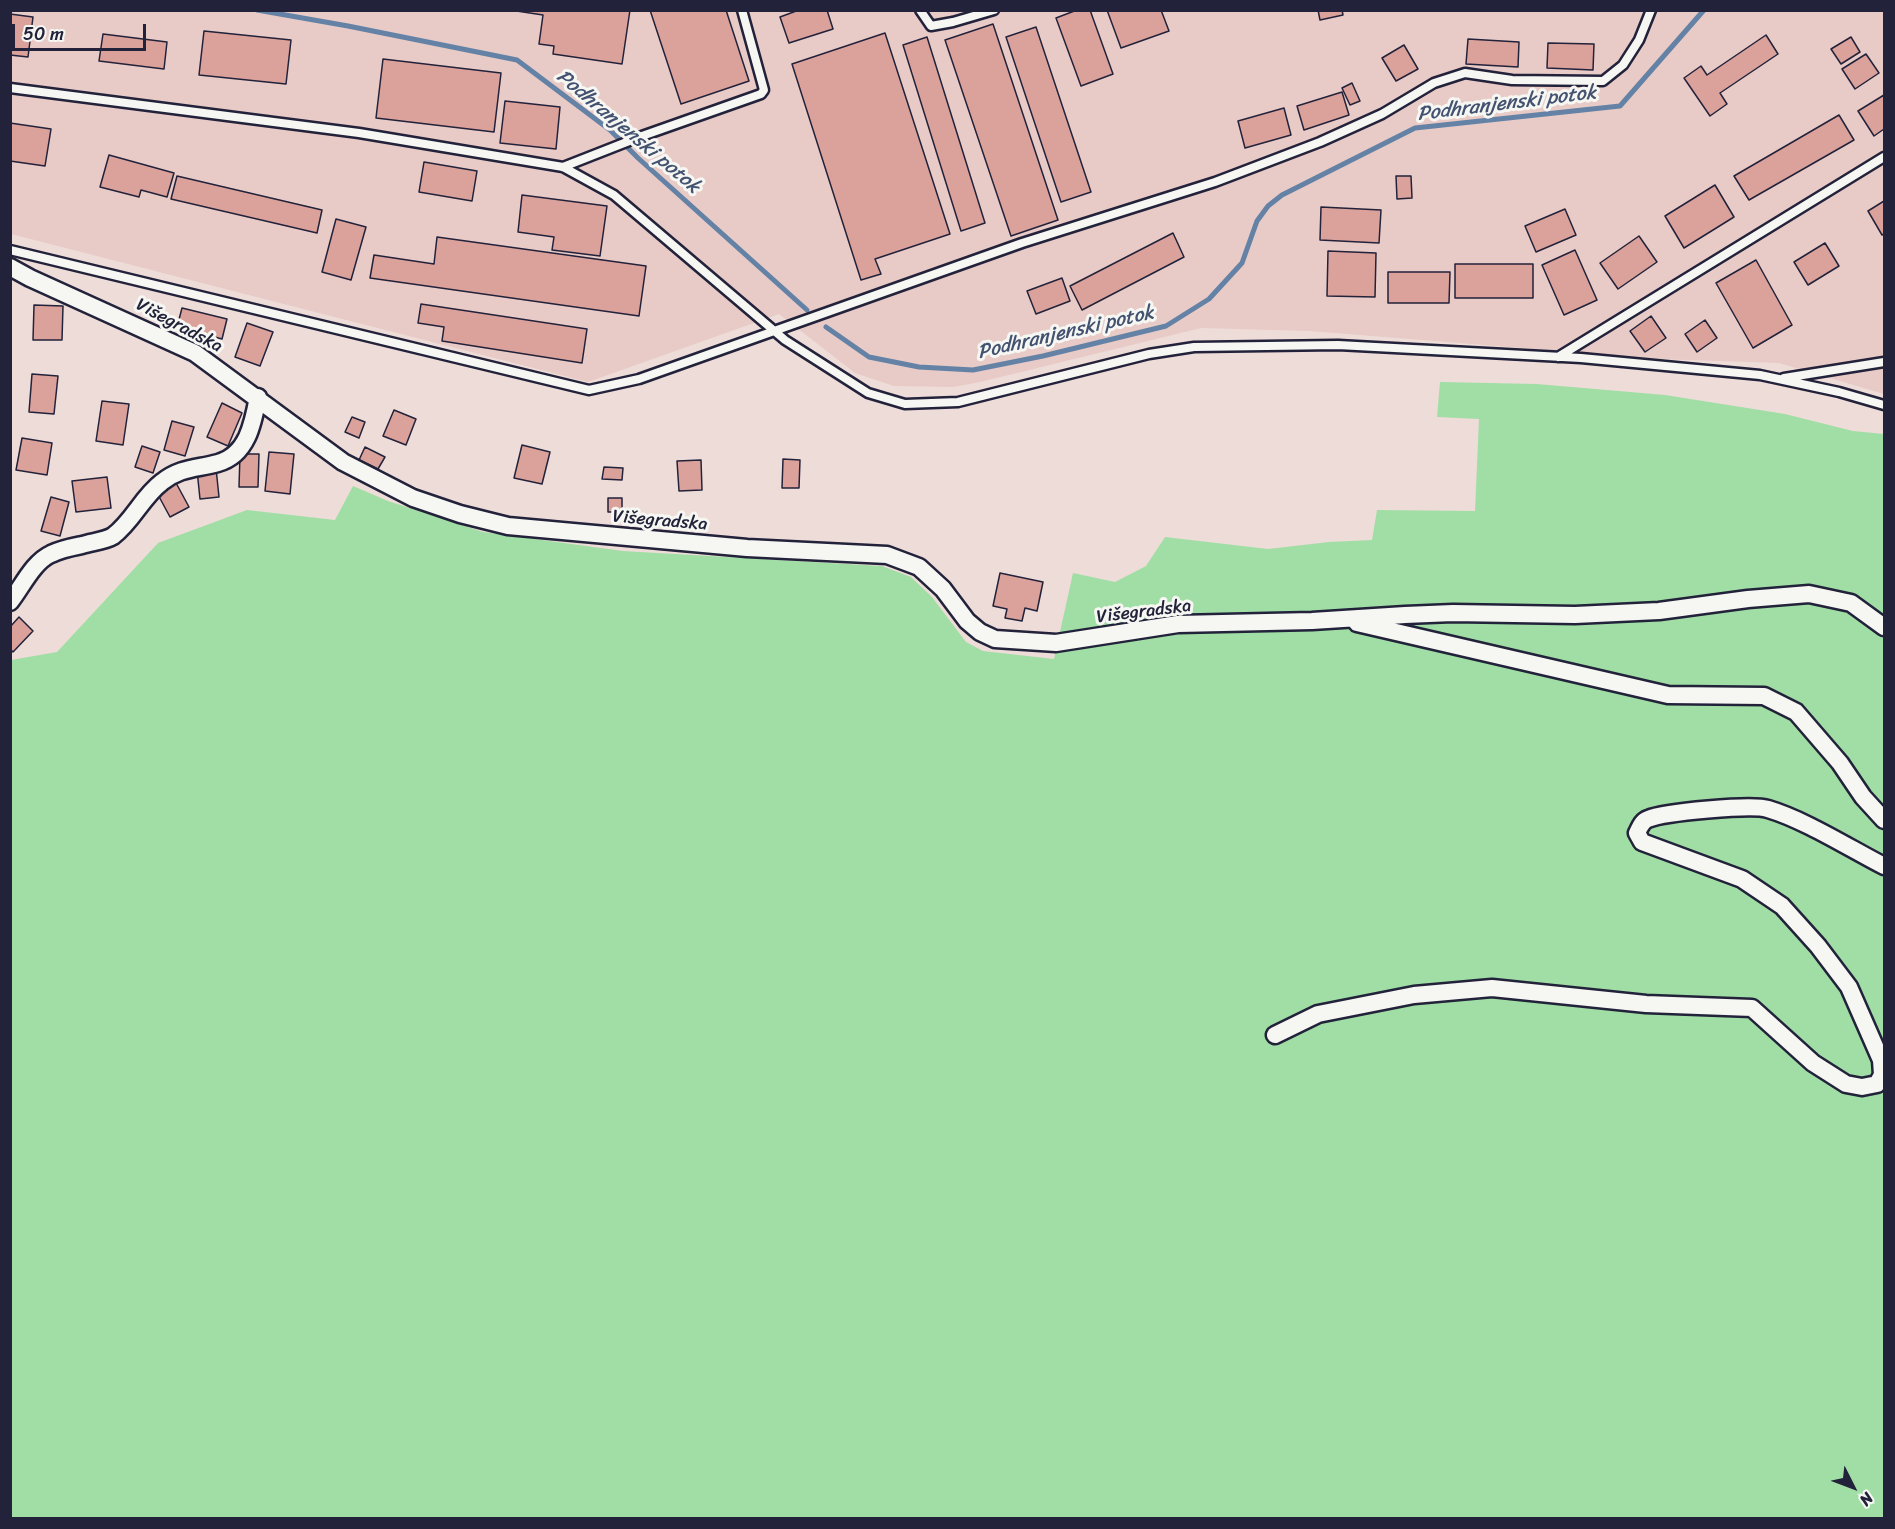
<!DOCTYPE html>
<meta charset="utf-8">
<style>
body{margin:0}
#map{position:relative;width:1895px;height:1529px;overflow:hidden;background:#eedcd8;font-family:Sriracha,sans-serif}
canvas{display:block}
.frame{position:absolute;inset:0;border:12px solid #22223b;pointer-events:none}
.north{position:absolute;left:1823px;top:1457px;width:60px;height:60px;-webkit-text-stroke:4px #f6f6f2;paint-order:stroke;rotate:132deg;font-size:16px;font-weight:700;line-height:24px;text-align:center;color:#22223b}
.north::after{content:'';display:block;margin:auto;width:21px;height:27px;background:#22223b;clip-path:polygon(50% 0,100% 100%,50% 72%,0 100%)}
.scale{position:absolute;left:12px;top:24px;width:134px;height:27px;box-sizing:border-box;border:3px solid #22223b;border-top:0;padding-left:8px;font-size:18px;line-height:21px;white-space:nowrap;color:#22223b;-webkit-text-stroke:4px #f6f6f2;paint-order:stroke}
</style>
<div id="map">
<canvas width="1895" height="1529"></canvas>
<div class="frame"></div>
<div class="north">N</div>
<div class="scale">50 m</div>
</div>
<script>
const ctx = document.querySelector('canvas').getContext('2d');
ctx.lineJoin = 'round';
function fill(path, color) { ctx.fillStyle = color; ctx.fill(path, 'evenodd'); }
function stroke(path, color, width, dash) { ctx.strokeStyle = color; ctx.lineWidth = width; ctx.lineCap = dash ? 'butt' : 'round'; ctx.setLineDash(dash || []); ctx.stroke(path); }
function write(font, color, halo, rows, align = 'center') {
  ctx.font = font + ' Sriracha,sans-serif'; ctx.lineWidth = 6; ctx.setLineDash([]); ctx.textBaseline = 'middle'; ctx.strokeStyle = halo; ctx.fillStyle = color; for (const [text, x, y, turn = 0] of rows) {
    ctx.save(); ctx.translate(x, y); ctx.rotate((+turn || 0) * Math.PI / 180); ctx.textAlign = isNaN(turn) ? turn : align; if (halo) ctx.strokeText(text, 0, 0); ctx.fillText(text, 0, 0); ctx.restore();
  }
}
const built = new Path2D(`
 M 10,11 L 1884,11 L 1884,394 L 1779,363 L 1658,359 L 1310,331 L 1201,328 L 980,382 L 953,387 L 894,386 L 855,373 L 779,314 L 588,382 L 11,234 Z`);
const green = new Path2D(`
 M 1440,382 L 1537,384 L 1665,395 L 1785,414 L 1853,431 L 1884,434 L 1884,1518 L 11,1518 L 11,660 L 57,652 L 158,543 L 247,510 L 335,520 L 353,486 L 388,501 L 483,532 L 623,551 L 882,566 L 911,577 L 932,597 L 966,642 L 983,651 L 1054,659 L 1073,573 L 1115,582 L 1146,566 L 1165,537 L 1268,549 L 1329,542 L 1372,540 L 1377,510 L 1475,511 L 1479,419 L 1437,417 Z`);
const stream = new Path2D(`
 M 257,10 L 348,26 L 517,60 L 610,130 L 638,158 L 807,310
 M 826,327 L 869,357 L 919,367 L 973,370 L 1043,356 L 1166,326 L 1209,299 L 1242,263 L 1257,221 L 1268,206 L 1282,195 L 1415,128 L 1620,106 L 1704,10`);
const building = new Path2D(`
 M 510,10 L 630,10 L 622,64 L 553,54 L 554,46 L 539,44 L 543,15 Z
 M 650,10 L 726,10 L 749,81 L 681,104 Z
 M 799,10 L 827,10 L 833,29 L 789,43 L 780,17 Z
 M 1077,10 L 1090,10 L 1113,74 L 1081,86 L 1056,18 Z
 M 1107,10 L 1161,10 L 1169,31 L 1121,48 Z
 M 1318,10 L 1342,10 L 1343,15 L 1320,20 Z
 M 10,14 L 33,17 L 28,57 L 10,55 Z
 M 993,24 L 1058,220 L 1011,236 L 945,40 Z
 M 1036,27 L 1091,192 L 1061,202 L 1006,37 Z
 M 204,31 L 291,40 L 286,84 L 199,75 Z
 M 885,33 L 950,234 L 875,259 L 881,274 L 861,280 L 792,64 Z
 M 103,34 L 167,42 L 164,69 L 99,61 Z
 M 1766,35 L 1778,54 L 1720,93 L 1727,104 L 1710,116 L 1684,78 L 1701,66 L 1707,75 Z
 M 927,37 L 985,223 L 961,231 L 903,45 Z
 M 1851,37 L 1860,52 L 1841,64 L 1831,49 Z
 M 1468,39 L 1519,42 L 1518,67 L 1466,64 Z
 M 1548,43 L 1594,44 L 1593,70 L 1547,68 Z
 M 1404,45 L 1418,69 L 1396,81 L 1382,58 Z
 M 1866,54 L 1879,73 L 1855,89 L 1842,69 Z
 M 383,59 L 501,73 L 494,132 L 376,118 Z
 M 1352,83 L 1360,101 L 1350,105 L 1342,88 Z
 M 1342,92 L 1349,115 L 1304,130 L 1297,106 Z
 M 1884,95 L 1884,129 L 1874,136 L 1858,111 Z
 M 505,101 L 560,107 L 556,149 L 500,143 Z
 M 1284,108 L 1291,135 L 1245,148 L 1238,121 Z
 M 1839,115 L 1854,140 L 1749,200 L 1734,176 Z
 M 10,123 L 51,129 L 45,166 L 10,161 Z
 M 109,155 L 174,173 L 167,197 L 141,190 L 139,197 L 100,187 Z
 M 424,162 L 477,171 L 472,201 L 419,192 Z
 M 177,176 L 322,210 L 317,233 L 171,199 Z
 M 1396,176 L 1411,176 L 1412,198 L 1397,199 Z
 M 1715,185 L 1734,217 L 1684,248 L 1665,216 Z
 M 522,195 L 607,206 L 600,256 L 552,250 L 554,237 L 518,232 Z
 M 1884,201 L 1884,234 L 1882,235 L 1868,211 Z
 M 1321,207 L 1381,210 L 1379,243 L 1320,240 Z
 M 1565,209 L 1576,235 L 1536,252 L 1525,226 Z
 M 336,219 L 366,227 L 351,280 L 322,272 Z
 M 1173,233 L 1184,257 L 1082,310 L 1070,286 Z
 M 1639,236 L 1657,262 L 1618,289 L 1600,263 Z
 M 437,237 L 646,266 L 639,316 L 370,278 L 374,255 L 434,264 Z
 M 1825,243 L 1839,266 L 1808,285 L 1794,262 Z
 M 1575,250 L 1597,300 L 1564,315 L 1542,265 Z
 M 1328,251 L 1376,253 L 1375,297 L 1327,296 Z
 M 1756,260 L 1792,325 L 1753,348 L 1716,283 Z
 M 1455,264 L 1533,264 L 1533,298 L 1455,298 Z
 M 1388,272 L 1450,272 L 1449,303 L 1388,303 Z
 M 1062,278 L 1070,301 L 1036,314 L 1027,291 Z
 M 421,304 L 587,329 L 582,363 L 442,341 L 444,327 L 418,323 Z
 M 34,305 L 63,306 L 62,340 L 33,340 Z
 M 182,308 L 227,319 L 222,339 L 177,327 Z
 M 1651,316 L 1666,338 L 1645,352 L 1630,331 Z
 M 1705,320 L 1717,338 L 1697,352 L 1685,334 Z
 M 247,323 L 273,332 L 260,366 L 235,357 Z
 M 32,374 L 58,376 L 54,414 L 29,412 Z
 M 102,401 L 129,404 L 123,445 L 96,441 Z
 M 222,403 L 242,413 L 228,446 L 207,437 Z
 M 394,410 L 416,419 L 406,445 L 383,436 Z
 M 352,417 L 365,422 L 359,438 L 345,432 Z
 M 172,421 L 194,427 L 185,456 L 164,450 Z
 M 22,438 L 52,443 L 47,475 L 16,470 Z
 M 522,445 L 550,452 L 542,484 L 514,478 Z
 M 142,446 L 160,452 L 153,473 L 135,467 Z
 M 365,447 L 385,457 L 378,469 L 359,460 Z
 M 269,452 L 294,454 L 290,494 L 265,491 Z
 M 240,454 L 259,454 L 258,487 L 239,487 Z
 M 783,459 L 800,460 L 799,488 L 782,488 Z
 M 701,460 L 702,490 L 679,491 L 677,461 Z
 M 604,467 L 623,468 L 622,480 L 602,479 Z
 M 216,468 L 219,497 L 200,499 L 197,470 Z
 M 107,477 L 111,508 L 76,512 L 72,481 Z
 M 175,481 L 189,507 L 170,517 L 156,491 Z
 M 51,497 L 69,502 L 60,536 L 41,531 Z
 M 608,498 L 622,498 L 622,512 L 608,512 Z
 M 1000,573 L 1043,582 L 1037,611 L 1025,608 L 1022,621 L 1005,618 L 1007,609 L 993,606 Z
 M 19,617 L 33,631 L 13,652 L 10,649 L 10,627 Z`);
const lane = new Path2D(`
 M 920,10 L 931,26 L 953,22 L 994,10
 M 10,88 L 359,133 L 563,167 L 614,195 L 785,340 L 868,393 L 905,404 L 958,402 L 1149,354 L 1194,347 L 1338,345 L 1581,358 L 1760,375 L 1839,392 L 1884,405
 M 563,167 L 642,136 L 761,94 L 764,90 L 742,10
 M 10,250 L 589,390 L 639,379 L 1022,243 L 1215,182 L 1320,142 L 1382,114 L 1434,83 L 1465,73 L 1512,80 L 1603,81 L 1623,65 L 1639,40 L 1651,10
 M 1558,357 L 1884,157
 M 1784,378 L 1884,362`);
const street = new Path2D(`
 M 10,267 L 30,278 L 195,353 L 343,462 L 413,498 L 460,514 L 508,526 L 747,548 L 887,555 L 919,567 L 943,589 L 967,621 L 980,632 L 995,639 L 1056,643 L 1178,624 L 1312,621 L 1405,615 L 1453,613 L 1575,615 L 1659,611 L 1748,599 L 1809,594 L 1851,603 L 1884,627
 M 10,602 C 22,587 33,562 51,554 C 61,549 72,547 82,545 C 91,542 105,541 113,536 C 133,521 142,497 162,482 C 181,467 197,469 218,463 C 247,455 253,424 258,397
 M 1357,623 L 1668,695 L 1764,696 L 1796,712 L 1840,763 L 1863,797 L 1884,820
 M 1275,1035 L 1318,1014 L 1414,995 L 1492,988 L 1646,1004 L 1752,1008 L 1813,1063 L 1846,1084 L 1862,1087 L 1877,1084 L 1882,1075 L 1881,1060 L 1849,987 L 1818,946 L 1782,906 L 1742,879 L 1642,842 L 1637,833 C 1640,827 1642,821 1648,819 C 1664,812 1752,804 1768,809 C 1805,820 1849,848 1884,866`);
const streetNames = [
 ["Višegradska",179,326,28],
 ["Višegradska",660,521,5],
 ["Višegradska",1144,612,-7]
];
const waterNames = [
 ["Podhranjenski potok",1507,104,-7],
 ["Podhranjenski potok",628,132,40],
 ["Podhranjenski potok",1066,333,-13]
];
fill(built, '#e8cac6');
fill(green, '#a1dea5');
stroke(stream, '#6382a5', 5);
fill(building, '#dba19b');
stroke(building, '#22223b', 1.5);
stroke(lane, '#22223b', 13);
stroke(street, '#22223b', 21);
stroke(lane, '#f6f6f2', 8);
stroke(street, '#f6f6f2', 16);
write('18px', '#22223b', '#f6f6f2', streetNames);
write('italic 20px', '#425270', '#f6f6f2', waterNames);
</script>
